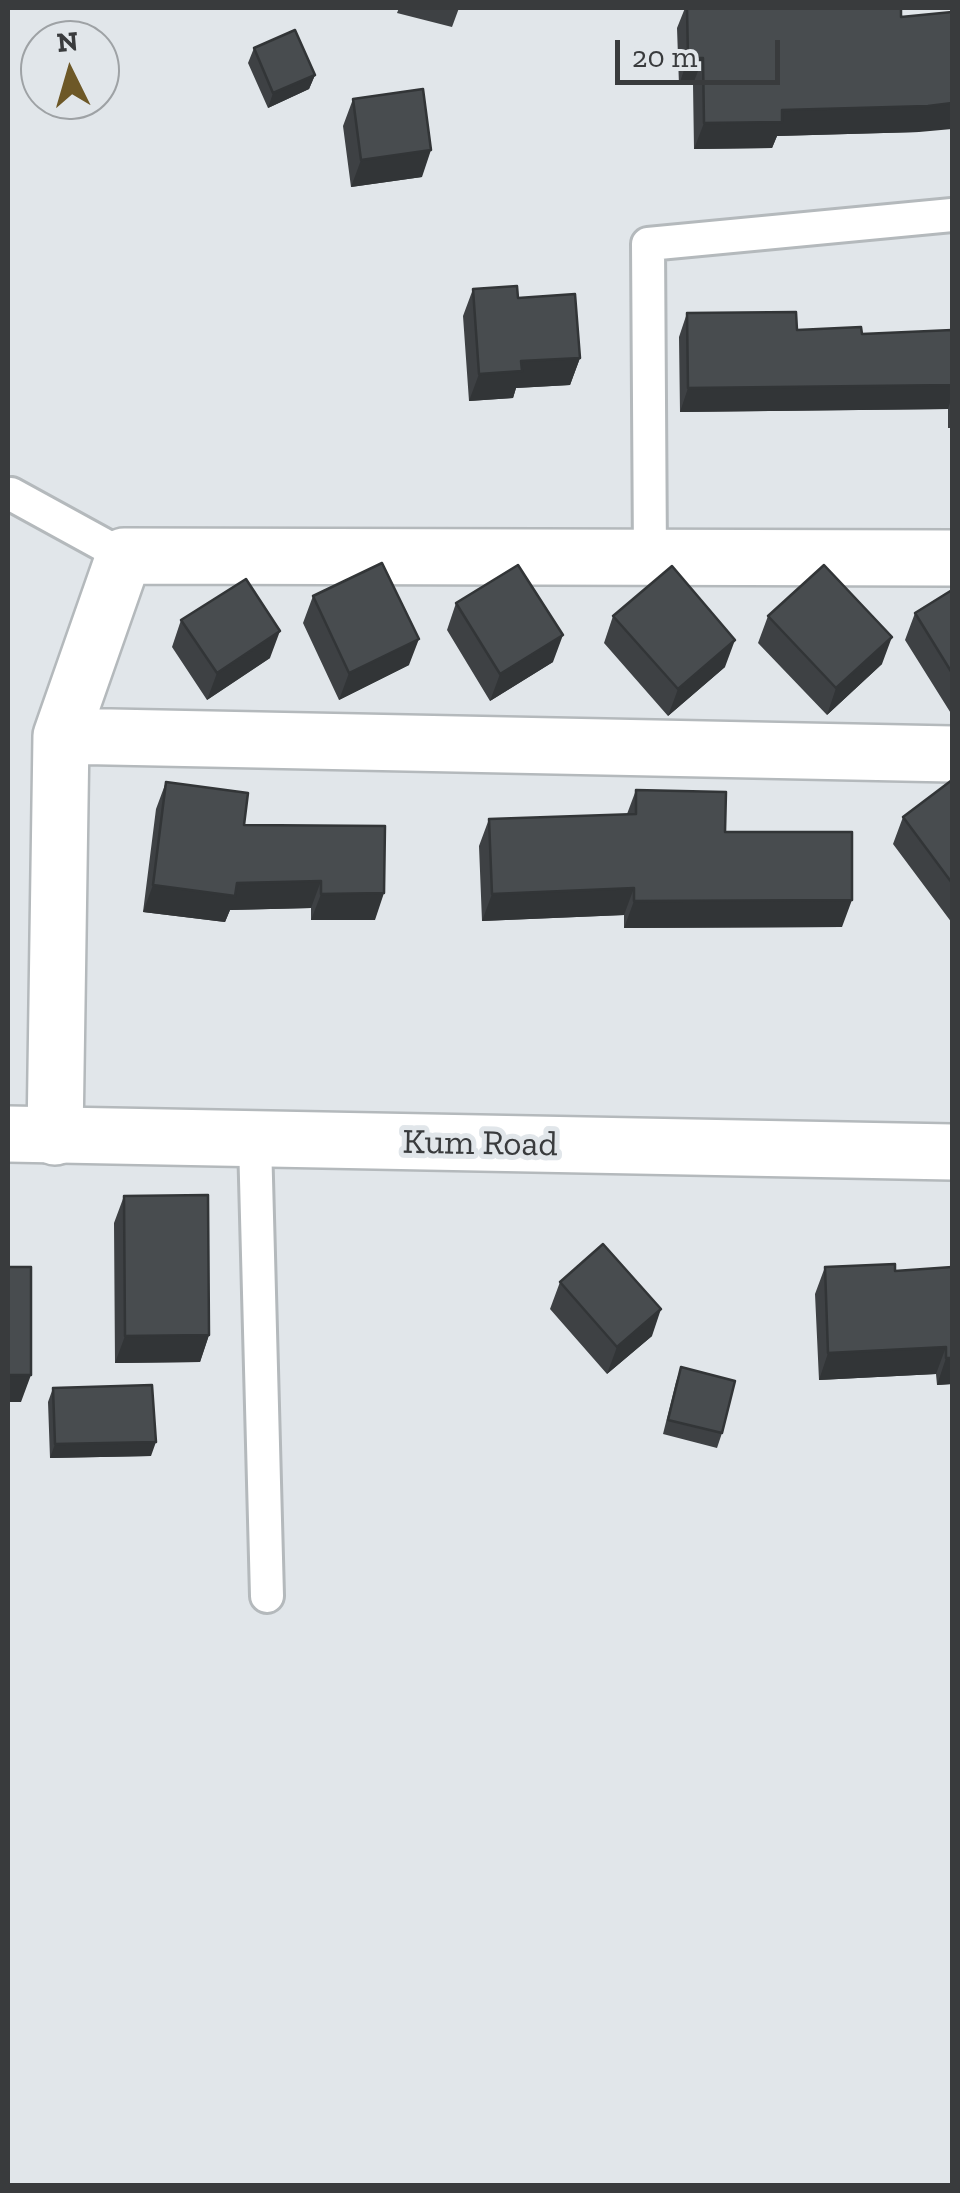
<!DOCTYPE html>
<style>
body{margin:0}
#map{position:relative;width:960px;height:2193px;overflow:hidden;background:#e1e6ea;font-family:"Zilla Slab",serif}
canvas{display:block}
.frame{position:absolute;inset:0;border:10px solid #393b3d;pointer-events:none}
.north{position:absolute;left:20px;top:20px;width:100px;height:100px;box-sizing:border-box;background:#e1e6ea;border:2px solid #9ea2a5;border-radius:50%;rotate:355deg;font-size:28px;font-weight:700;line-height:40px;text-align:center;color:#393b3d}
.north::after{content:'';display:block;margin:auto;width:35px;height:45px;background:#6d5827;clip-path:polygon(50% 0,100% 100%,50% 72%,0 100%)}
.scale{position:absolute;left:615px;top:40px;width:165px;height:45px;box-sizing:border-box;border:5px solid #393b3d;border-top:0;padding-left:12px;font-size:30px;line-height:35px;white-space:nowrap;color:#393b3d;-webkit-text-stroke:8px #e1e6ea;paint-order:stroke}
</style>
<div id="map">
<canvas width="960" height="2193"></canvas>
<div class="frame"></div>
<div class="north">N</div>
<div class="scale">20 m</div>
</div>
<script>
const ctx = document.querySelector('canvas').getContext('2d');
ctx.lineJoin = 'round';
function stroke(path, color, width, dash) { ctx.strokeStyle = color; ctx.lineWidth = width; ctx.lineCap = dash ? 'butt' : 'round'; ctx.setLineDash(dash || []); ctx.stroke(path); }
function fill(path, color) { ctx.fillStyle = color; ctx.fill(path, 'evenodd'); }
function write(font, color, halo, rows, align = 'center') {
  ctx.font = font + ' "Zilla Slab",serif'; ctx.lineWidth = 10; ctx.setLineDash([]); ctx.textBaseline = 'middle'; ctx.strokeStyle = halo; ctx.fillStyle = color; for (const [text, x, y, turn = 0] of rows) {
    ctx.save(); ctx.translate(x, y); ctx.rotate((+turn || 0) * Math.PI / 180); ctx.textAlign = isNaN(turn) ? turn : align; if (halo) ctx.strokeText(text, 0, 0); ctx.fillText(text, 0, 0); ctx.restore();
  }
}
const service = new Path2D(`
 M 11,494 L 124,556
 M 650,557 L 648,244 L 952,215
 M 255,1141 L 267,1596`);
const minor = new Path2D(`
 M 61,736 L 952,754
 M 55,1137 L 61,736 L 124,556 L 952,558`);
const tertiary = new Path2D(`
 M 8,1134 L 952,1152`);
const wall = new Path2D(`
 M 399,8 L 459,8 L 452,27 L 397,13 Z
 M 685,8 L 901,8 L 919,132 L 777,136 L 772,148 L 694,149 L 693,84 L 679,85 L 677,28 Z
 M 254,48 L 315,75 L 309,89 L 268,108 L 248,63 Z
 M 353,99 L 422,177 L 351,187 L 343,126 Z
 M 473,289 L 518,298 L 580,358 L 570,385 L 516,388 L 513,398 L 469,401 L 463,316 Z
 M 687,313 L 797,330 L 862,334 L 951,330 L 952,327 L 952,428 L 948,428 L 948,409 L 680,412 L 679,337 Z
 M 952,590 L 952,715 L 905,640 L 915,613 Z
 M 313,596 L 409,665 L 339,700 L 303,623 Z
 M 456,603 L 553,662 L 490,701 L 447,630 Z
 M 613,616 L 725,667 L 668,716 L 604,643 Z
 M 768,616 L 882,664 L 827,715 L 758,643 Z
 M 181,620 L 270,658 L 207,700 L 172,647 Z
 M 952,780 L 952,923 L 893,844 L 903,817 Z
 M 166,782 L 244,825 L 375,920 L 311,920 L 311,908 L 230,910 L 225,922 L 143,912 L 156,809 Z
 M 636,790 L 725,832 L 842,927 L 624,928 L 624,915 L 482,921 L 479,846 L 489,819 L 627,814 Z
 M 124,1196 L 209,1335 L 200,1362 L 115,1363 L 114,1223 Z
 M 825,1267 L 895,1271 L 952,1267 L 952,1384 L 937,1385 L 936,1374 L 819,1380 L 815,1294 Z
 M 560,1282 L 652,1336 L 607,1374 L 550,1309 Z
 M 681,1367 L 722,1433 L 717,1448 L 663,1434 L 676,1382 Z
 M 53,1388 L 151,1456 L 50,1458 L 48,1402 Z`);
const shadedWall = new Path2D(`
 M 688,58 L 703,58 L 693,84 L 679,85 Z
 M 315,75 L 309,89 L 268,108 L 273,93 Z
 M 952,103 L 952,129 L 919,132 L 777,136 L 772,148 L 694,149 L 704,123 L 782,110 Z
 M 431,150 L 422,177 L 351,187 L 361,160 Z
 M 580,358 L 570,385 L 516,388 L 513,398 L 469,401 L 479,374 L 521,361 Z
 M 952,385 L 952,396 L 948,409 L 680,412 L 688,388 Z
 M 280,631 L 270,658 L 207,700 L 217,673 Z
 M 563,635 L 553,662 L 490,701 L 500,674 Z
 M 892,637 L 882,664 L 827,715 L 836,688 Z
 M 419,639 L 409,665 L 339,700 L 349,673 Z
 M 735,640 L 725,667 L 668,716 L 678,689 Z
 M 321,881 L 311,908 L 230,910 L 225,922 L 143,912 L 153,885 Z
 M 634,888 L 624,915 L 482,921 L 492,894 Z
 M 384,893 L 375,920 L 311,920 L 321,894 Z
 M 852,900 L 842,927 L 624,928 L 634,901 Z
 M 661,1309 L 652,1336 L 607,1374 L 617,1347 Z
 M 209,1335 L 200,1362 L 115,1363 L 125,1336 Z
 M 946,1347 L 936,1374 L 819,1380 L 828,1353 Z
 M 946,1358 L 952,1358 L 952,1384 L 937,1385 Z
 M 8,1375 L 31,1375 L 21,1402 L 8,1402 Z
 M 156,1442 L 151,1456 L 50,1458 L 55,1444 Z`);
const building = new Path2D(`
 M 687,8 L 901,8 L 901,17 L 952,12 L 952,103 L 928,106 L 782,110 L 782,122 L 704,123 L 703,58 L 688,58 Z
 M 295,30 L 315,75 L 273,93 L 254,48 Z
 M 423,89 L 431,150 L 361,160 L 353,99 Z
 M 517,286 L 518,298 L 575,294 L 580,358 L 521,361 L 522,371 L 479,374 L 473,289 Z
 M 796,312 L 797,330 L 861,327 L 862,334 L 952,330 L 952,385 L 688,388 L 687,313 Z
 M 382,563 L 419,639 L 349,673 L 313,596 Z
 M 518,565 L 563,635 L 500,674 L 456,603 Z
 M 824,565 L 892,637 L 836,688 L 768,616 Z
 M 672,566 L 735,640 L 678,689 L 613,616 Z
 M 246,579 L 280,631 L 217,673 L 181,620 Z
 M 952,590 L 952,673 L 915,613 Z
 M 952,780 L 952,883 L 903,817 Z
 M 166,782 L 248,793 L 244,825 L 385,826 L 384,893 L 321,894 L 321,881 L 237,883 L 235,896 L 153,885 Z
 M 636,790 L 726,792 L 725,832 L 852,832 L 852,900 L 634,901 L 634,888 L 492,894 L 489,819 L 636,814 Z
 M 208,1195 L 209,1335 L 125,1336 L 124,1196 Z
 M 603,1244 L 661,1309 L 617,1347 L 560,1282 Z
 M 895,1264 L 895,1271 L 952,1267 L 952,1358 L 946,1358 L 946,1347 L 828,1353 L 825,1267 Z
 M 8,1267 L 31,1267 L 31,1375 L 8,1375 Z
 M 681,1367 L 735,1381 L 722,1433 L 668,1420 Z
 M 152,1385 L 156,1442 L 55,1444 L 53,1388 Z`);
const streetNames = [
 ["Kum Road",480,1144,1]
];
stroke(service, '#b4b9bc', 38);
stroke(minor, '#b4b9bc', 60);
stroke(tertiary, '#b4b9bc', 60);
stroke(service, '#fff', 32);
stroke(minor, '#fff', 55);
stroke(tertiary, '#fff', 55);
fill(wall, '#3e4144');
fill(shadedWall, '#323537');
fill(building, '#484c4f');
stroke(building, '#323537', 2.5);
write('35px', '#393b3d', '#e1e6ea', streetNames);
</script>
